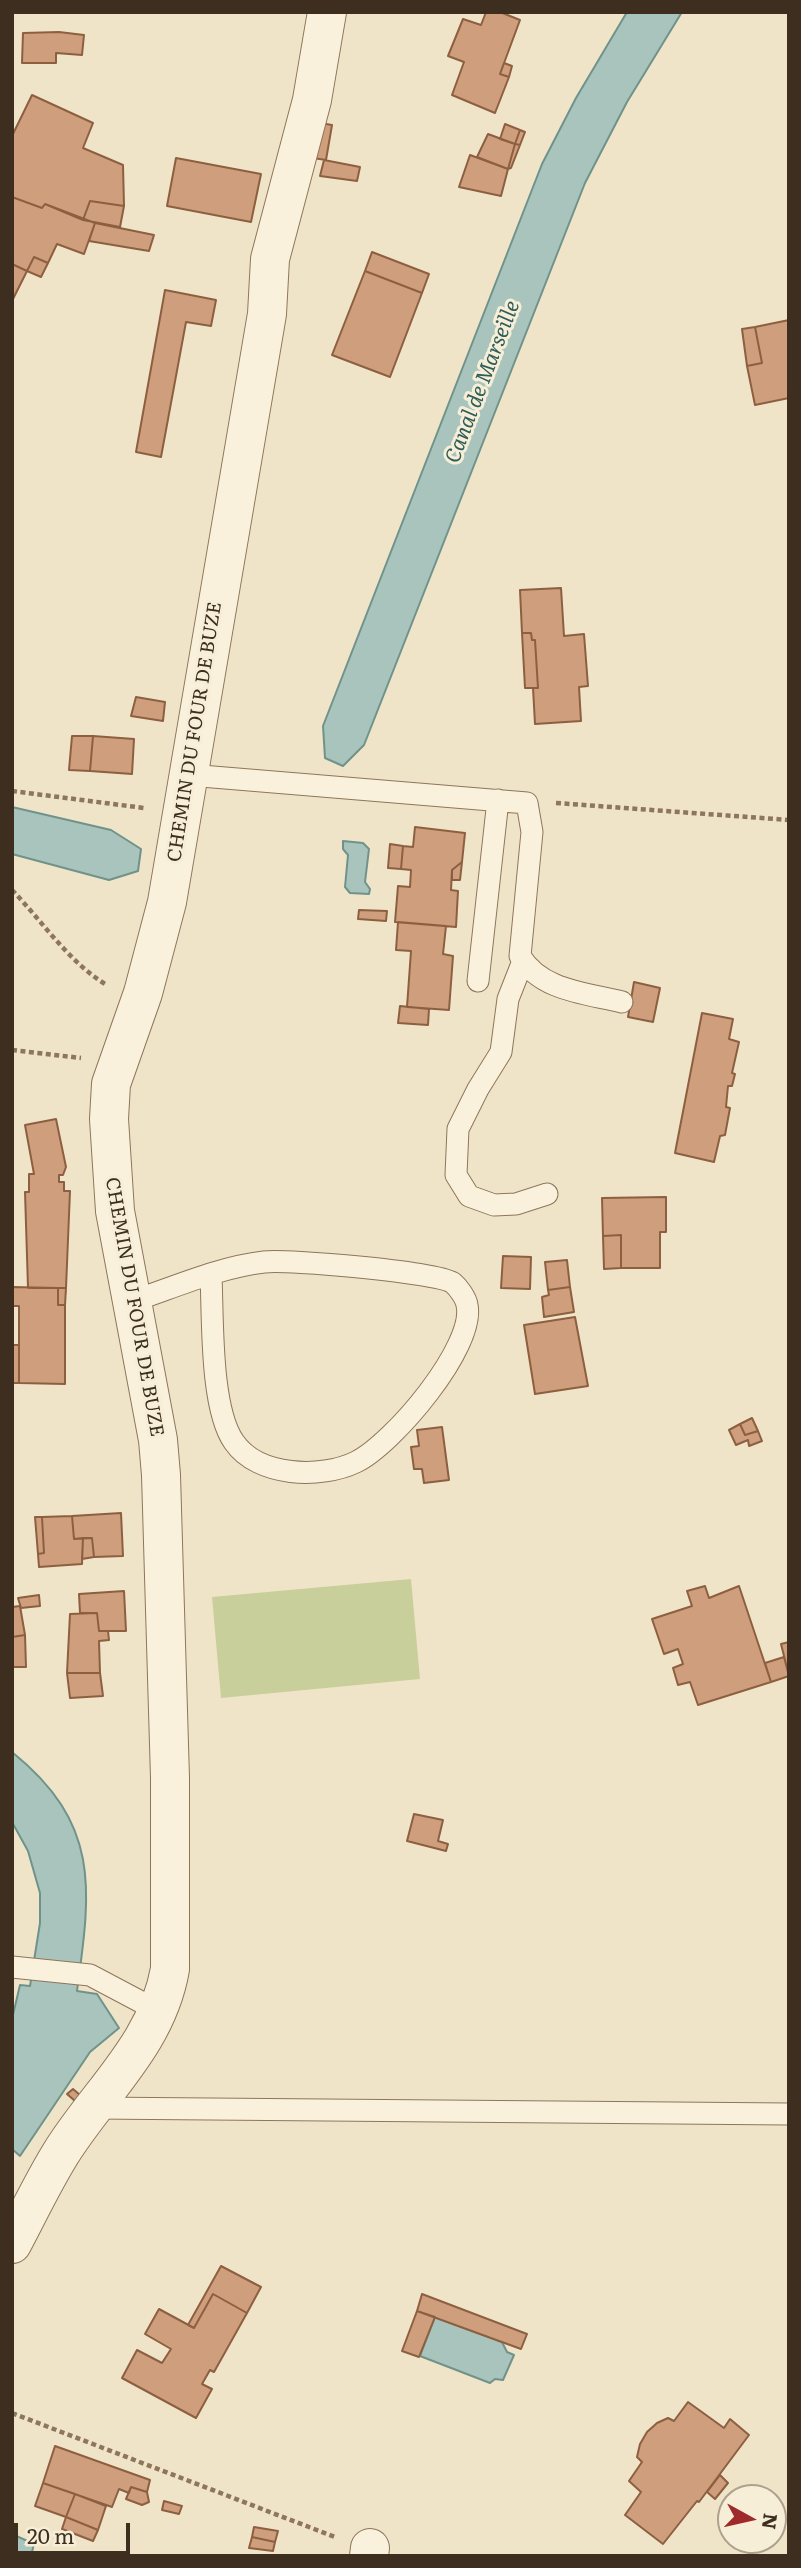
<!DOCTYPE html>
<style>
body{margin:0}
#map{position:relative;width:801px;height:2568px;overflow:hidden;background:#f0e4c8;font-family:Literata,serif}
canvas{display:block}
.frame{position:absolute;inset:0;border:14px solid #3d2e20;pointer-events:none}
.north{position:absolute;left:717px;top:2484px;width:70px;height:70px;box-sizing:border-box;background:#f7eed8;border:2px solid #ada18e;border-radius:50%;rotate:98deg;font-size:19px;font-weight:700;line-height:28px;text-align:center;color:#3d2e20}
.north::after{content:'';display:block;margin:auto;width:24px;height:32px;background:#9e2a2b;clip-path:polygon(50% 0,100% 100%,50% 72%,0 100%)}
.scale{position:absolute;left:14px;top:2523px;width:116px;height:32px;box-sizing:border-box;border:4px solid #3d2e20;border-top:0;padding-left:9px;font-size:21px;line-height:24px;white-space:nowrap;color:#3d2e20;-webkit-text-stroke:5px #f7eed8;paint-order:stroke}
</style>
<div id="map">
<canvas width="801" height="2568"></canvas>
<div class="frame"></div>
<div class="north">N</div>
<div class="scale">20 m</div>
</div>
<script>
const ctx = document.querySelector('canvas').getContext('2d');
ctx.lineJoin = 'round';
function fill(path, color) { ctx.fillStyle = color; ctx.fill(path, 'evenodd'); }
function stroke(path, color, width, dash) { ctx.strokeStyle = color; ctx.lineWidth = width; ctx.lineCap = dash ? 'butt' : 'round'; ctx.setLineDash(dash || []); ctx.stroke(path); }
function write(font, color, halo, rows, align = 'center') {
  ctx.font = font + ' Literata,serif'; ctx.lineWidth = 6; ctx.setLineDash([]); ctx.textBaseline = 'middle'; ctx.strokeStyle = halo; ctx.fillStyle = color; for (const [text, x, y, turn = 0] of rows) {
    ctx.save(); ctx.translate(x, y); ctx.rotate((+turn || 0) * Math.PI / 180); ctx.textAlign = isNaN(turn) ? turn : align; if (halo) ctx.strokeText(text, 0, 0); ctx.fillText(text, 0, 0); ctx.restore();
  }
}
const green = new Path2D(`
 M 411,1579 L 420,1679 L 221,1698 L 212,1597 Z`);
const water = new Path2D(`
 M 627,12 L 682,12 L 627,102 L 585,183 L 364,745 L 343,766 L 325,758 L 323,726 L 542,164 L 576,98 Z
 M 12,807 L 111,830 L 141,849 L 138,871 L 109,880 L 12,854 Z
 M 343,841 L 363,843 L 369,849 L 365,882 L 370,889 L 369,894 L 350,893 L 345,887 L 348,855 L 343,849 Z
 M 12,1752 C 101,1824 91,1889 77,1991 L 97,1994 L 119,2028 L 90,2052 L 20,2156 L 12,2149 L 12,2019 L 20,1985 L 30,1986 L 40,1923 L 40,1893 L 28,1851 L 12,1822 Z
 M 435,2317 L 502,2342 L 507,2352 L 514,2355 L 503,2380 L 495,2379 L 490,2383 L 420,2356 Z
 M 12,2534 L 34,2544 L 31,2556 L 12,2556 Z`);
const building = new Path2D(`
 M 486,12 L 500,12 L 520,20 L 500,74 L 509,77 L 495,113 L 452,95 L 464,62 L 448,56 L 463,19 L 481,25 Z
 M 59,32 L 84,35 L 82,55 L 56,53 L 56,63 L 22,63 L 23,33 Z
 M 504,63 L 512,66 L 509,77 L 500,74 Z
 M 32,95 L 93,123 L 83,148 L 123,165 L 124,206 L 90,201 L 83,220 L 45,204 L 42,208 L 12,197 L 12,136 Z
 M 320,123 L 332,125 L 326,160 L 313,158 Z
 M 505,124 L 520,130 L 515,144 L 500,139 Z
 M 520,130 L 525,132 L 520,145 L 515,144 Z
 M 488,134 L 515,144 L 508,169 L 477,157 Z
 M 515,144 L 520,145 L 511,168 L 508,169 Z
 M 470,155 L 508,169 L 501,196 L 459,187 Z
 M 176,158 L 261,174 L 251,222 L 167,206 Z
 M 324,160 L 360,167 L 357,181 L 320,176 Z
 M 12,197 L 42,208 L 45,204 L 95,223 L 84,254 L 57,244 L 48,263 L 34,257 L 27,271 L 12,264 Z
 M 90,201 L 124,206 L 120,227 L 83,220 Z
 M 95,223 L 154,235 L 149,251 L 89,241 Z
 M 372,252 L 429,274 L 422,293 L 365,271 Z
 M 34,257 L 48,263 L 41,277 L 27,271 Z
 M 12,264 L 27,271 L 12,301 Z
 M 365,271 L 422,293 L 390,377 L 332,355 Z
 M 165,290 L 216,300 L 211,326 L 186,322 L 161,457 L 136,452 Z
 M 789,320 L 789,398 L 755,405 L 747,366 L 762,363 L 755,327 Z
 M 755,327 L 762,363 L 747,366 L 742,329 Z
 M 561,588 L 564,636 L 584,634 L 588,686 L 579,687 L 581,721 L 535,724 L 533,688 L 538,688 L 535,640 L 532,640 L 531,633 L 522,633 L 520,590 Z
 M 522,633 L 531,633 L 532,640 L 535,640 L 538,688 L 525,688 Z
 M 136,697 L 165,702 L 163,721 L 131,716 Z
 M 72,736 L 93,736 L 90,771 L 69,770 Z
 M 93,736 L 134,739 L 132,774 L 90,771 Z
 M 415,827 L 465,833 L 462,862 L 452,870 L 451,890 L 458,891 L 456,927 L 395,922 L 398,886 L 410,887 L 411,870 L 401,869 L 403,846 L 413,847 Z
 M 390,844 L 403,846 L 401,869 L 388,868 Z
 M 462,862 L 460,880 L 452,880 L 452,870 Z
 M 359,910 L 387,911 L 386,921 L 358,919 Z
 M 398,922 L 446,926 L 443,954 L 453,956 L 449,1010 L 407,1007 L 411,951 L 396,950 Z
 M 634,982 L 660,988 L 653,1022 L 628,1017 Z
 M 400,1006 L 429,1009 L 428,1025 L 398,1023 Z
 M 702,1013 L 733,1019 L 729,1039 L 739,1042 L 732,1073 L 735,1074 L 732,1086 L 728,1086 L 726,1107 L 730,1108 L 725,1135 L 720,1136 L 714,1162 L 675,1153 Z
 M 56,1119 L 66,1167 L 63,1175 L 59,1175 L 59,1182 L 64,1182 L 64,1191 L 70,1191 L 66,1288 L 28,1288 L 25,1192 L 29,1192 L 29,1174 L 34,1174 L 25,1125 Z
 M 666,1197 L 666,1232 L 660,1232 L 660,1268 L 621,1268 L 621,1235 L 603,1236 L 602,1198 Z
 M 621,1235 L 621,1268 L 604,1269 L 603,1236 Z
 M 503,1256 L 531,1257 L 530,1289 L 501,1288 Z
 M 567,1260 L 570,1287 L 548,1290 L 545,1262 Z
 M 12,1287 L 58,1288 L 58,1305 L 65,1305 L 65,1384 L 19,1383 L 19,1306 L 12,1306 Z
 M 570,1287 L 574,1312 L 544,1317 L 542,1297 L 549,1295 L 548,1290 Z
 M 58,1288 L 66,1288 L 65,1305 L 58,1305 Z
 M 575,1317 L 588,1386 L 535,1394 L 524,1325 Z
 M 12,1345 L 19,1345 L 19,1383 L 12,1383 Z
 M 752,1418 L 758,1431 L 745,1435 L 740,1424 Z
 M 740,1424 L 745,1435 L 758,1431 L 762,1441 L 749,1446 L 748,1440 L 736,1445 L 729,1430 Z
 M 442,1427 L 449,1480 L 424,1483 L 422,1469 L 414,1469 L 411,1447 L 419,1446 L 417,1430 Z
 M 121,1513 L 123,1556 L 94,1557 L 92,1538 L 74,1539 L 72,1516 Z
 M 72,1516 L 74,1539 L 83,1538 L 82,1564 L 39,1567 L 38,1554 L 44,1553 L 42,1517 Z
 M 35,1517 L 42,1517 L 44,1553 L 38,1554 Z
 M 83,1538 L 92,1538 L 94,1557 L 82,1559 Z
 M 705,1586 L 709,1598 L 739,1586 L 771,1682 L 698,1705 L 690,1682 L 678,1685 L 673,1668 L 683,1664 L 678,1649 L 664,1654 L 652,1619 L 692,1606 L 687,1591 Z
 M 124,1591 L 126,1631 L 99,1631 L 97,1613 L 80,1613 L 79,1594 Z
 M 39,1595 L 40,1606 L 21,1608 L 18,1598 Z
 M 20,1606 L 25,1635 L 12,1637 L 12,1607 Z
 M 97,1613 L 99,1631 L 108,1631 L 109,1640 L 99,1641 L 100,1673 L 67,1673 L 70,1614 Z
 M 25,1635 L 26,1667 L 12,1667 L 12,1637 Z
 M 789,1642 L 789,1676 L 781,1644 Z
 M 784,1657 L 789,1676 L 771,1682 L 765,1663 Z
 M 67,1673 L 100,1673 L 103,1696 L 70,1698 Z
 M 414,1814 L 443,1820 L 438,1841 L 448,1844 L 446,1851 L 407,1841 Z
 M 73,2089 L 80,2095 L 75,2101 L 67,2094 Z
 M 221,2266 L 261,2287 L 247,2313 L 213,2294 L 194,2328 L 188,2325 Z
 M 213,2294 L 247,2313 L 214,2372 L 210,2370 L 202,2384 L 212,2389 L 196,2418 L 122,2378 L 137,2350 L 162,2363 L 171,2349 L 145,2334 L 159,2309 L 194,2328 Z
 M 422,2294 L 527,2334 L 521,2349 L 417,2311 Z
 M 417,2311 L 435,2317 L 419,2357 L 402,2351 Z
 M 688,2402 L 724,2428 L 730,2419 L 749,2435 L 699,2502 L 697,2501 L 663,2544 L 625,2515 L 641,2492 L 629,2481 L 642,2462 L 637,2457 L 640,2444 L 647,2432 L 657,2423 L 668,2418 L 674,2421 Z
 M 55,2446 L 150,2480 L 147,2492 L 131,2487 L 129,2493 L 119,2489 L 112,2507 L 43,2483 Z
 M 720,2475 L 728,2483 L 715,2499 L 707,2492 Z
 M 43,2483 L 75,2494 L 66,2517 L 35,2506 Z
 M 131,2487 L 147,2492 L 149,2502 L 142,2505 L 126,2499 Z
 M 75,2494 L 106,2506 L 98,2530 L 66,2517 Z
 M 164,2501 L 182,2506 L 179,2514 L 162,2510 Z
 M 66,2517 L 98,2530 L 93,2541 L 62,2529 Z
 M 254,2527 L 278,2531 L 275,2542 L 252,2537 Z
 M 252,2537 L 275,2542 L 273,2551 L 249,2548 Z`);
const path = new Path2D(`
 M 12,791 L 144,808
 M 556,803 L 789,820
 M 12,890 C 42,921 68,961 105,984
 M 12,1050 L 81,1058
 M 12,2413 L 335,2537`);
const lane = new Path2D(`
 M 189,775 L 527,803 L 532,832 L 520,956 C 541,991 586,993 622,1002
 M 523,961 L 508,999 L 501,1052 L 478,1089 L 458,1129 L 456,1175 L 469,1196 L 494,1205 L 516,1204 L 547,1194
 M 478,981 L 498,800
 M 133,1301 C 175,1287 220,1267 264,1262 C 287,1259 438,1272 453,1283 C 458,1287 466,1298 467,1305 C 476,1346 393,1444 356,1462 C 321,1479 258,1477 234,1442 C 210,1408 213,1317 211,1276
 M 12,1967 L 90,1975 L 158,2011
 M 94,2108 L 789,2114`);
const street = new Path2D(`
 M 12,2244 C 28,2214 43,2182 61,2153 C 99,2092 157,2044 170,1969 L 170,1778 L 161,1475 L 158,1440 L 115,1211 L 109,1119 L 111,1084 L 143,993 L 167,902 L 267,314 L 270,259 L 312,100 L 327,12
 M 369,2556 L 370,2548`);
const streetNames = [
 ["CHEMIN DU FOUR DE BUZE",195,732,-81],
 ["CHEMIN DU FOUR DE BUZE",134,1307,80]
];
const waterNames = [
 ["Canal de Marseille",483,382,-69]
];
fill(green, '#c9cf9b');
fill(water, '#a9c4bc');
stroke(water, '#6f938a', 2);
fill(building, '#cf9f7d');
stroke(building, '#8d5f41', 2);
stroke(lane, '#8d765c', 23);
stroke(street, '#8d765c', 40);
stroke(path, '#8d765c', 4.5, [5, 3.5]);
stroke(lane, '#faf1dc', 21);
stroke(street, '#faf1dc', 38);
write('19px', '#3d2e20', '#f7eed8', streetNames);
write('italic 21px', '#2f5d5a', '#f7eed8', waterNames);
</script>
